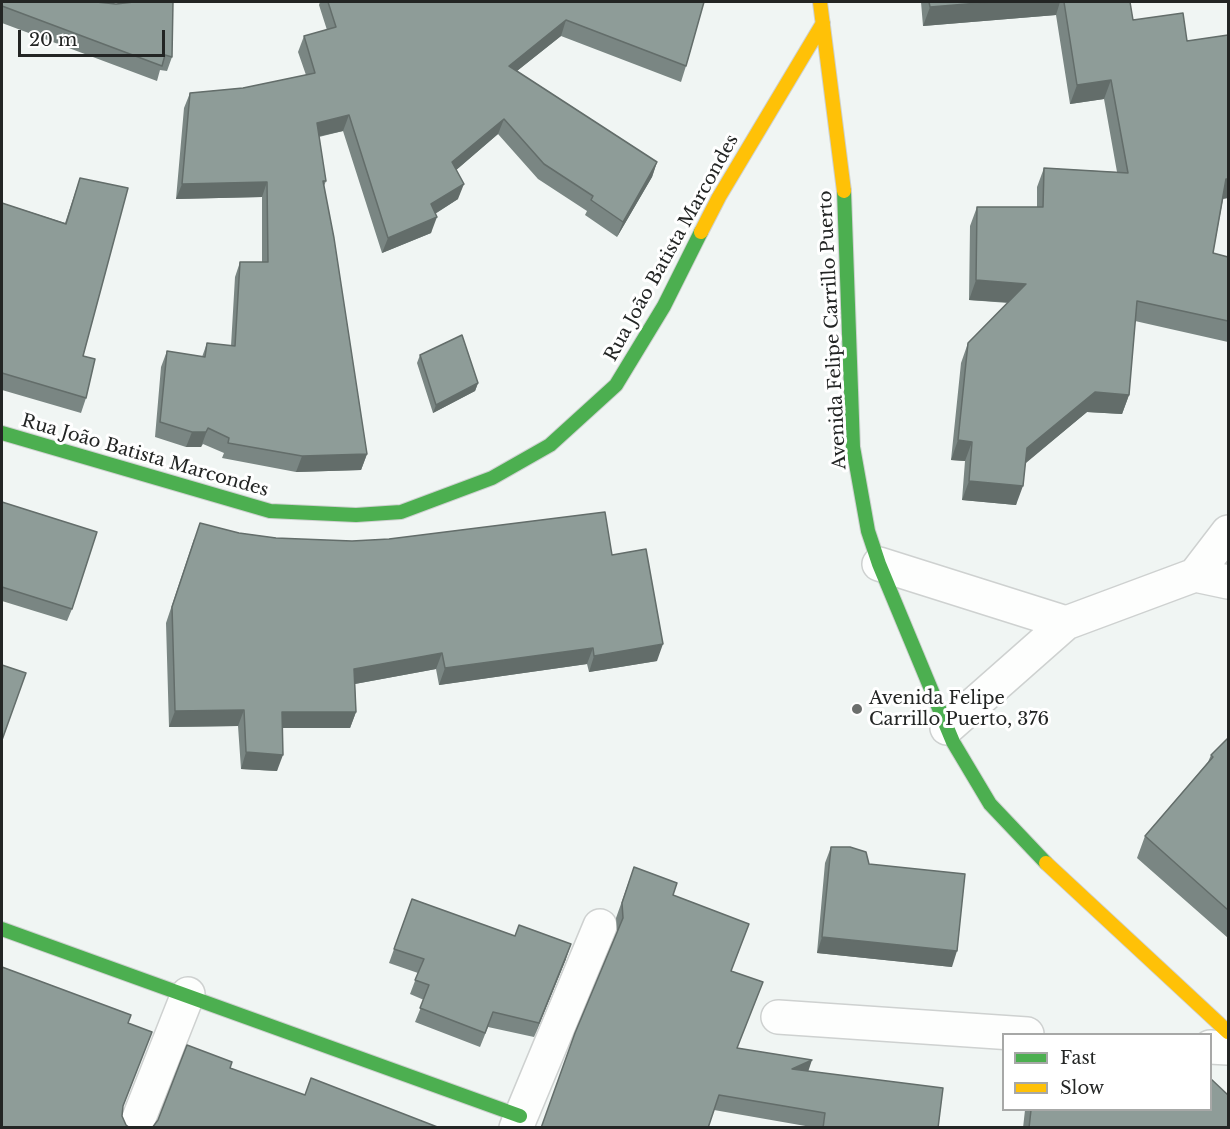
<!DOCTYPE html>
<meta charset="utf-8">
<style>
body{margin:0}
#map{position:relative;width:1230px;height:1129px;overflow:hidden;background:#f0f5f3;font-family:"Libre Baskerville",serif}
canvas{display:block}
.frame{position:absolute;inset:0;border:3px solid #232524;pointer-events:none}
.legend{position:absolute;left:1002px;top:1033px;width:210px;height:78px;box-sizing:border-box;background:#fff;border:2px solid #a7a8a7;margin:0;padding:8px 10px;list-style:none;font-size:18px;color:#232524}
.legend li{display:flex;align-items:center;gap:12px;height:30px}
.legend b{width:30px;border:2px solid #a7a8a7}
.scale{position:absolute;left:18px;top:30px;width:147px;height:27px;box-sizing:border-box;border:3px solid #232524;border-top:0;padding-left:8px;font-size:18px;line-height:21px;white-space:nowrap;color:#232524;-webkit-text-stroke:4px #fff;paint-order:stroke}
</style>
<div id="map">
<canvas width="1230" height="1129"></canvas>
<div class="frame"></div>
<ul class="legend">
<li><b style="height:8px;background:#4caf50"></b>Fast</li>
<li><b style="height:8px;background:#ffc107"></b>Slow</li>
</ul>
<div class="scale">20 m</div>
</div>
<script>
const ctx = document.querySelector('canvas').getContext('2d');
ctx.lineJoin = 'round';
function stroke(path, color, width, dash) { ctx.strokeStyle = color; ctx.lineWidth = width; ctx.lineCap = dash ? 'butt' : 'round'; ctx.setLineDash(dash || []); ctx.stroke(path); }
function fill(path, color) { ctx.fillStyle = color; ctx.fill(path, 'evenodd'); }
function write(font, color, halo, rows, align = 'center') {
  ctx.font = font + ' "Libre Baskerville",serif'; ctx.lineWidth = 6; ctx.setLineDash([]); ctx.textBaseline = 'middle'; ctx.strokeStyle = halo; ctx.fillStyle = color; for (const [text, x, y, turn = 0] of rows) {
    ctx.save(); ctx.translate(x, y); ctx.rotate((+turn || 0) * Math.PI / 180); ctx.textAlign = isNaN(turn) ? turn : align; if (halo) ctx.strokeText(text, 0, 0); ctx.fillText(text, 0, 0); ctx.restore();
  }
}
const street = new Path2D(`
 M 879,564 L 1066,623
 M 1195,575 L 1228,532
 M 947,728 L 1066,623 L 1195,575 L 1228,582
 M 778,1017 L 1027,1034
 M 1210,1047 L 1228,1048
 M 135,1128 L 188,994
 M 516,1128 L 600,926`);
const fast = new Path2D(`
 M 844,191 L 853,447 L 868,531 L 879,564 L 953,742 L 990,804 L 1046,863
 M 2,433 L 270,511 L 356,515 L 401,512 L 492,478 L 550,445 L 616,385 L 664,306 L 701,232
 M 2,929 L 520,1116`);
const slow = new Path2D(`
 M 820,2 L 844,191
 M 701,232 L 719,197 L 823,23
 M 1046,863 L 1228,1032`);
const wall = new Path2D(`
 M 2,2 L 172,57 L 167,71 L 160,70 L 157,81 L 2,23 Z
 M 320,2 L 704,2 L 686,66 L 681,82 L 561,36 L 517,71 L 657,162 L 652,177 L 617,237 L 585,215 L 587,211 L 538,179 L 498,134 L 456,170 L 458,199 L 435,214 L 431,233 L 382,253 L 343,131 L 319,137 L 326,181 L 324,186 L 367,454 L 361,470 L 296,472 L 222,458 L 224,453 L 203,444 L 201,447 L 186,447 L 155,437 L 161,367 L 167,351 L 202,357 L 207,343 L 231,346 L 235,277 L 240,262 L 262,262 L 262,197 L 176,199 L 184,108 L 190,93 L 243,88 L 306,75 L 298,52 L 304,36 L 327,30 L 319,5 Z
 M 921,2 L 1130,2 L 1133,20 L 1187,41 L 1228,35 L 1228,198 L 1223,199 L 1213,253 L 1228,257 L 1228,342 L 1135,321 L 1129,395 L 1122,414 L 1087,412 L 1025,463 L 1016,505 L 962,500 L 965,461 L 951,460 L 961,363 L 968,343 L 1008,303 L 969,300 L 970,226 L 977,207 L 1037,207 L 1037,187 L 1044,168 L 1117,172 L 1104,99 L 1070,104 L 1056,15 L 923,26 Z
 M 80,178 L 83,356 L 86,398 L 81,413 L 2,390 L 2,203 L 65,223 Z
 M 420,355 L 478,383 L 475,391 L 433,413 L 417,363 Z
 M 2,502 L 72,609 L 67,621 L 2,601 Z
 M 239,533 L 276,538 L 612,555 L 657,661 L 589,672 L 587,664 L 439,685 L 436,669 L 355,684 L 356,712 L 350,728 L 283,728 L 277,771 L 241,769 L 238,726 L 169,727 L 166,623 L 194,539 Z
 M 1228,738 L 1228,938 L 1137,858 L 1145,836 L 1208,762 L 1211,755 Z
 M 831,847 L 869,864 L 952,967 L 817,953 L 825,863 Z
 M 634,867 L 673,895 L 732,971 L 737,1048 L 808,1071 L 938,1128 L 817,1128 L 714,1110 L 617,932 L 616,918 Z
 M 412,899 L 566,959 L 534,1037 L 488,1027 L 480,1047 L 415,1022 L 424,1000 L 410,994 L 418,973 L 389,963 Z
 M 1025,1110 L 1210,1110 L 1228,1128 L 1023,1128 Z`);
const shadedWall = new Path2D(`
 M 991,2 L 1060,2 L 1056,15 L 923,26 L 930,7 Z
 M 566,20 L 561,36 L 503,82 L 509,66 Z
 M 1111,80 L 1104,99 L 1070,104 L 1077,85 Z
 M 349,115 L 343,131 L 311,138 L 317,123 Z
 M 504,119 L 498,134 L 447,178 L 452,162 Z
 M 657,162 L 652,177 L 617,237 L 623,222 Z
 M 1226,179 L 1228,179 L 1228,198 L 1219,199 Z
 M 267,182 L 262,197 L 176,199 L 182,184 Z
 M 464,184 L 458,199 L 425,220 L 431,204 Z
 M 437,217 L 431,233 L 382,253 L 388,238 Z
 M 976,280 L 1026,284 L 1019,303 L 969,300 Z
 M 478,383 L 475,391 L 433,413 L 436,405 Z
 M 1095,392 L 1129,395 L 1122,414 L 1087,412 L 1020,468 L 1027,448 Z
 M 208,428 L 201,447 L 186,447 L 192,432 Z
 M 958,440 L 972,442 L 965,461 L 951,460 Z
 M 367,454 L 361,470 L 296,472 L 302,456 Z
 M 969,481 L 1023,486 L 1016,505 L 962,500 Z
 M 663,644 L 657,661 L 589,672 L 594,656 Z
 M 593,648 L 587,664 L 439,685 L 445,668 Z
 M 442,653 L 436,669 L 349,685 L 354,669 Z
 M 244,710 L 238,726 L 169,727 L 175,711 Z
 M 282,712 L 356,712 L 350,728 L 276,728 Z
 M 246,752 L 283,755 L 277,771 L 241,769 Z
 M 822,937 L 957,951 L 952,967 L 817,953 Z
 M 571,944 L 566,959 L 534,1037 L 539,1023 Z
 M 812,1060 L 807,1075 L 792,1069 Z`);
const building = new Path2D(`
 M 2,2 L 96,2 L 116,4 L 134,2 L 173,2 L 172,57 L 165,55 L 162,66 L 2,6 Z
 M 328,2 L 704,2 L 686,66 L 566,20 L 509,66 L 657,162 L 623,222 L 591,200 L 593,196 L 544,164 L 504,119 L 452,162 L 464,184 L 431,204 L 437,217 L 388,238 L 349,115 L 317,123 L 326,181 L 323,181 L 334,238 L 367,454 L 302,456 L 228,443 L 229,438 L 208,428 L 206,432 L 192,432 L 160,422 L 167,351 L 205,357 L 207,343 L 235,346 L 240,262 L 268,262 L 267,182 L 182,184 L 190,93 L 243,88 L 315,73 L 304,36 L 336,27 Z
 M 929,2 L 991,2 L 930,7 Z
 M 1064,2 L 1130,2 L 1133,20 L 1183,13 L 1187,41 L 1228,35 L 1228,179 L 1226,179 L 1213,253 L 1228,257 L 1228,321 L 1137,301 L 1129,395 L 1095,392 L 1027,448 L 1023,486 L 969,481 L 972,442 L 958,440 L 968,343 L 1026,284 L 976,280 L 977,207 L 1043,207 L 1044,168 L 1128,173 L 1111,80 L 1077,85 Z
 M 80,178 L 128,188 L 83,356 L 95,359 L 86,398 L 2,373 L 2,203 L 66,224 Z
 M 462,335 L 478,383 L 436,405 L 420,355 Z
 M 2,502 L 97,532 L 72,609 L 2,587 Z
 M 605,512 L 612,555 L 646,549 L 663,644 L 594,656 L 593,648 L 445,668 L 442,653 L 354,669 L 356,712 L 282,712 L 283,755 L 246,752 L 244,710 L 175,711 L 172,607 L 200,523 L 239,533 L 276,538 L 352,541 L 389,539 Z
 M 2,665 L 26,673 L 2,740 Z
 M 1228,738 L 1228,910 L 1145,836 L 1213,757 L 1211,755 Z
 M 831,847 L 850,847 L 866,852 L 869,864 L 965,874 L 957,951 L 822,937 Z
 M 634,867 L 677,883 L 673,895 L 749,924 L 731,971 L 763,982 L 737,1048 L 812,1060 L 792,1069 L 943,1088 L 938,1128 L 823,1128 L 825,1113 L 719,1095 L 708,1128 L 541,1128 L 575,1033 L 623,918 L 622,903 Z
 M 412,899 L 515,936 L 519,925 L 571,944 L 539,1023 L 493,1012 L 485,1033 L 420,1008 L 429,985 L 415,980 L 424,959 L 394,949 Z
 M 2,967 L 131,1015 L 128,1023 L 152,1032 L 123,1106 L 122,1116 L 126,1125 L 130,1128 L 2,1128 Z
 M 187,1045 L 232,1062 L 230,1068 L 305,1095 L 311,1078 L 440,1128 L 152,1128 L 158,1120 Z
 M 1210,1078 L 1228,1095 L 1228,1128 L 1029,1128 L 1031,1110 L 1210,1110 Z`);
const markers = [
 [857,709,6,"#6b6e6c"]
];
const streetNames = [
 ["Rua João Batista Marcondes",672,248,-61],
 ["Avenida Felipe Carrillo Puerto",833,330,-93],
 ["Rua João Batista Marcondes",145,456,16]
];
const poiNames = [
 ["Avenida Felipe",869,699],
 ["Carrillo Puerto, 376",869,720]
];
stroke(street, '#ced1d0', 36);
stroke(fast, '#ced1d0', 16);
stroke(slow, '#ced1d0', 16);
stroke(street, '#fdfefd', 33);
stroke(fast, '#4caf50', 14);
stroke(slow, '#ffc107', 14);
fill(wall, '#7a8683');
fill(shadedWall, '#636d6a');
fill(building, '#8e9c98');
stroke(building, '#636d6a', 1.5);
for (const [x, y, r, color] of markers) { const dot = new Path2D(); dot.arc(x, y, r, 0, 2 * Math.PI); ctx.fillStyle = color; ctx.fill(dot); stroke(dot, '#fff', 2); }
write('18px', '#232524', '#fff', streetNames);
write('18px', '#232524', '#fff', poiNames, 'left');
</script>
